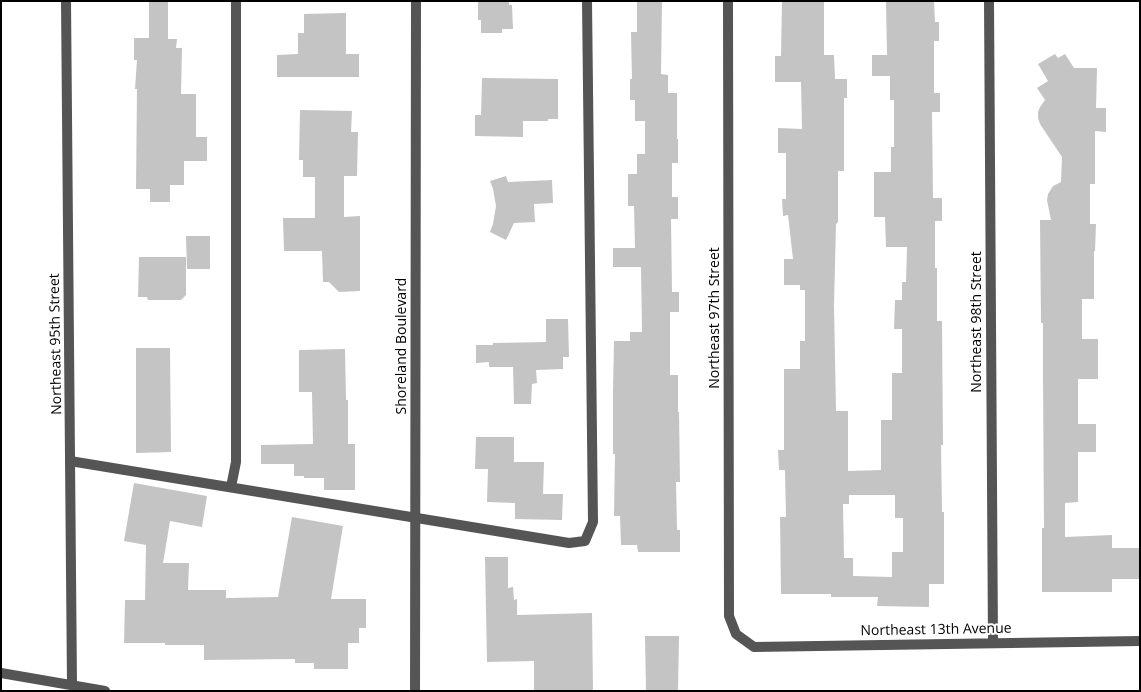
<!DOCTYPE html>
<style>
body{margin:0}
#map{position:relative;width:1141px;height:692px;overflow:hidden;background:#fff;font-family:"Open Sans",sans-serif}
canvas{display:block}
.frame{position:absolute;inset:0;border:2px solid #000;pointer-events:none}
</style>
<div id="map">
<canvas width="1141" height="692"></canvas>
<div class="frame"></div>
</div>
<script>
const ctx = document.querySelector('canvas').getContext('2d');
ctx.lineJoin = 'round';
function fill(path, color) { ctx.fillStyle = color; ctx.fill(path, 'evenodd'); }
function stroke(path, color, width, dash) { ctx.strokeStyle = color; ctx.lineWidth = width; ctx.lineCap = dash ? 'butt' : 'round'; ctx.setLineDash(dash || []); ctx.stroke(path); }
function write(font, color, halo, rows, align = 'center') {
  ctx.font = font + ' "Open Sans",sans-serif'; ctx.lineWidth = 4; ctx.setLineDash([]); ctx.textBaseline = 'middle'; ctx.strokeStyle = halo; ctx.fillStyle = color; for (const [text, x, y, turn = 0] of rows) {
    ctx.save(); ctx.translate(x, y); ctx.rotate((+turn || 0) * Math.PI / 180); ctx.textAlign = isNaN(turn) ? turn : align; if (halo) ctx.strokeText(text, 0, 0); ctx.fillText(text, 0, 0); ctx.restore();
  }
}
const building = new Path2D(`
 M 149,1 L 168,1 L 168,39 L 177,39 L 176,48 L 182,48 L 181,94 L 196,94 L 196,137 L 207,137 L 207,161 L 184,161 L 184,185 L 170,185 L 170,202 L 150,202 L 150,189 L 136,189 L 137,89 L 135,89 L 137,60 L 134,60 L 134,38 L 149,38 Z
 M 478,1 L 509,1 L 509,5 L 512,5 L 513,29 L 502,29 L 502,33 L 481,33 L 481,20 L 478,20 Z
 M 637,1 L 662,1 L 661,74 L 668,75 L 668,93 L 677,93 L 677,139 L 678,139 L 678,163 L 672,163 L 672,197 L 678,197 L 678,219 L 671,219 L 672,292 L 679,292 L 679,312 L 670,312 L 670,375 L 678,375 L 678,412 L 679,412 L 680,482 L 676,482 L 677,530 L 680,530 L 680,552 L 638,552 L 637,545 L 621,545 L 620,516 L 614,516 L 615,454 L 613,454 L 613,391 L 614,341 L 630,341 L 630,332 L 642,332 L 641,267 L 613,267 L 613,248 L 635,248 L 634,206 L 628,206 L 628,174 L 637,174 L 637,154 L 645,154 L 645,121 L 635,121 L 635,100 L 630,100 L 630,79 L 632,79 L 631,32 L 637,32 Z
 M 782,1 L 824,1 L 824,55 L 834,55 L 835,79 L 847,79 L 847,98 L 844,98 L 844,171 L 838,171 L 838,222 L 836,224 L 834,305 L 836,411 L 848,411 L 848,471 L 881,470 L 881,420 L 892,420 L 892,373 L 902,373 L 902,329 L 894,329 L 895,300 L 902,300 L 902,282 L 906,282 L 907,247 L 886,247 L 885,217 L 874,217 L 874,172 L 891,172 L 891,147 L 894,147 L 894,100 L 890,100 L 890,76 L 872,76 L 872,55 L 887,55 L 886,1 L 934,1 L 935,22 L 939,22 L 939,41 L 934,41 L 934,93 L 940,93 L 940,112 L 932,112 L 933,198 L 942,198 L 942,221 L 935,221 L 935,268 L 937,268 L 937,321 L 942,321 L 943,445 L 941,445 L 942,512 L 944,512 L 944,584 L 929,584 L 929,607 L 877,606 L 878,597 L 831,597 L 831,594 L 781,594 L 780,517 L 786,517 L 785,470 L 779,470 L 778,450 L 784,450 L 784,369 L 800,369 L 800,341 L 805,341 L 805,290 L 800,290 L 800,285 L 784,285 L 784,259 L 793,259 L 788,215 L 783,216 L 782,199 L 786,199 L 786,153 L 778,153 L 778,128 L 802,129 L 801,82 L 775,82 L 775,56 L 781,56 ZM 849,495 L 895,495 L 895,518 L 903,518 L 903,552 L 892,552 L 892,577 L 853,576 L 853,558 L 844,558 L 843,504 L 849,504 Z
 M 346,13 L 346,54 L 359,54 L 359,77 L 277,77 L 277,55 L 298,54 L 298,33 L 304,33 L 304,14 Z
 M 1055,54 L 1058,58 L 1065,54 L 1074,68 L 1097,68 L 1096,108 L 1106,108 L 1106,132 L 1095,131 L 1095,184 L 1090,184 L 1090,224 L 1096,224 L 1095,251 L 1094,251 L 1094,299 L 1082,299 L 1082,339 L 1098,339 L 1098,379 L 1078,379 L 1078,424 L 1096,424 L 1096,452 L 1078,452 L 1078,502 L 1065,503 L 1065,537 L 1112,535 L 1112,548 L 1140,548 L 1140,579 L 1112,579 L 1112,592 L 1042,592 L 1042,528 L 1044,528 L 1043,379 L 1043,323 L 1041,323 L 1040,220 L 1051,220 L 1047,200 L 1048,194 L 1053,186 L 1061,182 L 1062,157 L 1040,124 L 1038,118 L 1038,112 L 1040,107 L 1045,100 L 1037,88 L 1048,81 L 1038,64 Z
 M 482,78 L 558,79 L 558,119 L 548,119 L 548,121 L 523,121 L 523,137 L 475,136 L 475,115 L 481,115 Z
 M 300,110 L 352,111 L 351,132 L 358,132 L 357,176 L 344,176 L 344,217 L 360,216 L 360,291 L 339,292 L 329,282 L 323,282 L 322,251 L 284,251 L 283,218 L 315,218 L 315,177 L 303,177 L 303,160 L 299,160 Z
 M 506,176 L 508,182 L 552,180 L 553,203 L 534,204 L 535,222 L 514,223 L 506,240 L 490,232 L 493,224 L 496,206 L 493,189 L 490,181 Z
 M 186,236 L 210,236 L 210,269 L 187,269 Z
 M 139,257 L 186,257 L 186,295 L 181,300 L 148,300 L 147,297 L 138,297 Z
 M 546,319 L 568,319 L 569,357 L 563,357 L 563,369 L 536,370 L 537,383 L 532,384 L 531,404 L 514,404 L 513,367 L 489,367 L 489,362 L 476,363 L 476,345 L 493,345 L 493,343 L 546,342 Z
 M 136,348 L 170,348 L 171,452 L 136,453 Z
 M 345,349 L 346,400 L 348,400 L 348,444 L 355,444 L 355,490 L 324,490 L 324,478 L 304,478 L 304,476 L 294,476 L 294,464 L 261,464 L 261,445 L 313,444 L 312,392 L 299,392 L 299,350 Z
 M 476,437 L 514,437 L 514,462 L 544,462 L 543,494 L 563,494 L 562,520 L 515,519 L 515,503 L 487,502 L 488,469 L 475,469 Z
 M 134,483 L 207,496 L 202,527 L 170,521 L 163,563 L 189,563 L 188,590 L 226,590 L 226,598 L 278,597 L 292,517 L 343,526 L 331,599 L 366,599 L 366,628 L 359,628 L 359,643 L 348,643 L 348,669 L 314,669 L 314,663 L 295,663 L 295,659 L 204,660 L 204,645 L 165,645 L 165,643 L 124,643 L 125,600 L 145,600 L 146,545 L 124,541 Z
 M 485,557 L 508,557 L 508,588 L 513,587 L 514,600 L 517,599 L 517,615 L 592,613 L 593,691 L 534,691 L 534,661 L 487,662 Z
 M 645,636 L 679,636 L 678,691 L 646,691 Z`);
const lane = new Path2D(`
 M 70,461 L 569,543 L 585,541 L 593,522 L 587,1
 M 231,487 L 236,462 L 236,1`);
const street = new Path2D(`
 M 66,1 L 72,686
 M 728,1 L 729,616 L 736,634 L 754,647 L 1140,641
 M 989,1 L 993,643
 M 1,673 L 105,691
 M 415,691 L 416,1`);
const streetNames = [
 ["Northeast 97th Street",715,318,-90],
 ["Northeast 98th Street",977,322,-90],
 ["Northeast 95th Street",56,344,-91],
 ["Shoreland Boulevard",402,346,-90],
 ["Northeast 13th Avenue",936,630,-1]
];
fill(building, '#c4c4c4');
stroke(lane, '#555', 10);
stroke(street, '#555', 10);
write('14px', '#000', '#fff', streetNames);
</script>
